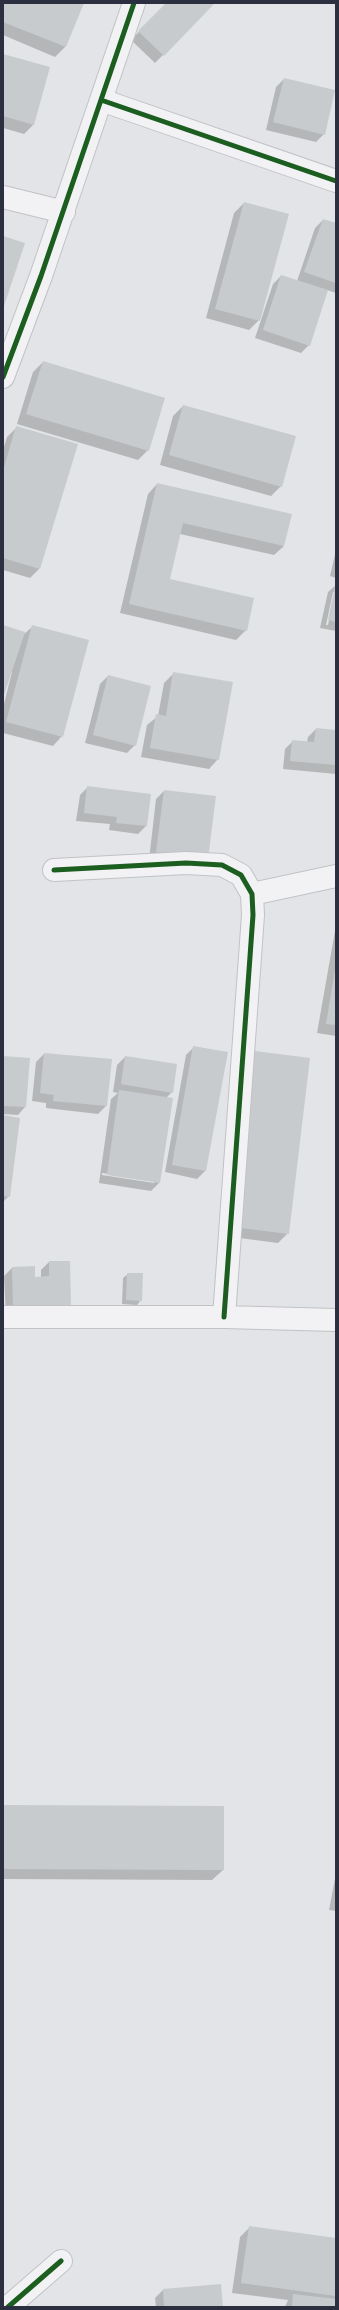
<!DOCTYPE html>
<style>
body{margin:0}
#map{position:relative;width:339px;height:2310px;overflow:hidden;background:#e2e4e7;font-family:"Source Sans 3",sans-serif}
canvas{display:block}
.frame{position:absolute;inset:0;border:4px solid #2b2f3f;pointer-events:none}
</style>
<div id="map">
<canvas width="339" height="2310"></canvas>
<div class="frame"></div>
</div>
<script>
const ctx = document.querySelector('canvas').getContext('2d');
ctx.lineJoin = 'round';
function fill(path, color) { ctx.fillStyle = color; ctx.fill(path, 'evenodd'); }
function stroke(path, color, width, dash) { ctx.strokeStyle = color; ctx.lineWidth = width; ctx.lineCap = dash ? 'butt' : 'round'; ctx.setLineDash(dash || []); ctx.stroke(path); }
const shadow = new Path2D(`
 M 3,3 L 83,3 L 65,47 L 55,57 L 3,35 Z
 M 167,3 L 214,3 L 155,63 L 131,40 Z
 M 3,55 L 34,124 L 24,134 L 3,128 Z
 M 284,79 L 324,134 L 316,142 L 266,130 L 276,87 Z
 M 244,203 L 259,320 L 249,330 L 206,318 L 234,213 Z
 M 323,220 L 336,224 L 336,293 L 327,290 L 309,345 L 301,353 L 255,338 L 273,284 L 281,276 L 297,281 L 315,228 Z
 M 43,362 L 148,450 L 138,460 L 17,424 L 33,372 Z
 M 183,406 L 281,486 L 271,496 L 160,465 L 173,416 Z
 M 17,427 L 39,569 L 30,578 L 3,570 L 3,450 L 7,437 Z
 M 157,484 L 284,546 L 274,555 L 180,534 L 169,579 L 246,630 L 236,640 L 120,613 L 148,494 Z
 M 336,550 L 336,578 L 330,576 Z
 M 336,585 L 336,631 L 320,628 L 328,592 ZM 333,592 L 335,592 L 328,625 L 326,625 Z
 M 3,626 L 22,636 L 32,627 L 62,736 L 53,746 L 3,733 L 3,708 L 12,672 L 11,672 L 3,696 Z
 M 174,673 L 218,759 L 209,769 L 141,757 L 147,725 L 158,716 L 164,683 Z
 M 108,676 L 135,745 L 127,753 L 85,743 L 100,684 Z
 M 316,729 L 336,731 L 336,774 L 283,769 L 285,749 L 293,741 L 307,742 L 308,737 Z
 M 88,787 L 150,795 L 146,826 L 138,834 L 109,830 L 110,824 L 76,821 L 80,795 Z
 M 164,791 L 207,858 L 149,860 L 156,799 Z
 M 336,925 L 336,1036 L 317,1033 Z
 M 194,1047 L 227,1053 L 205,1171 L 197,1179 L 165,1172 L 186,1055 Z
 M 255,1052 L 288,1233 L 278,1243 L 224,1236 L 246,1062 Z
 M 44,1054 L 106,1106 L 98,1114 L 46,1108 L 46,1103 L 32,1101 L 36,1062 Z
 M 3,1057 L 25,1107 L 18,1115 L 3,1114 Z
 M 125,1057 L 172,1092 L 166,1098 L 172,1099 L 159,1183 L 151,1191 L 99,1183 L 111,1099 L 118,1093 L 113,1092 L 117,1065 ZM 102,1173 L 154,1181 L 154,1183 L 102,1175 Z
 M 3,1116 L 9,1196 L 3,1202 Z
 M 49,1262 L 70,1306 L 6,1316 L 4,1276 L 12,1268 L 34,1278 L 41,1278 L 41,1270 Z
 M 128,1274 L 141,1300 L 137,1305 L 122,1304 L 123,1278 Z
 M 3,1806 L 223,1870 L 212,1880 L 3,1879 Z
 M 336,1873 L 336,1911 L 329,1910 Z
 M 250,2227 L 336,2239 L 336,2307 L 285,2307 L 288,2300 L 232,2293 L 240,2237 Z
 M 163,2290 L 222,2307 L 156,2307 L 155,2298 Z`);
const building = new Path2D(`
 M 3,3 L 84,3 L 66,47 L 3,22 Z
 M 166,3 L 215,3 L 164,56 L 138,31 Z
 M 3,54 L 50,67 L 34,125 L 3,116 Z
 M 284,78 L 335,90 L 325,135 L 273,122 Z
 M 244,202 L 289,214 L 260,321 L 215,309 Z
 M 323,219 L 336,223 L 336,283 L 304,272 Z
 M 3,236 L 25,243 L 3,309 Z
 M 281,275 L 328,290 L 310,346 L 263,330 Z
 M 43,361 L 165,398 L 149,451 L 26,414 Z
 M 183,405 L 296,436 L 282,487 L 169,455 Z
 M 16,426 L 78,444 L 40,569 L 3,558 L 3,471 Z
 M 157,483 L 292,514 L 284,546 L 183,523 L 170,579 L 254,598 L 247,631 L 129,604 Z
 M 335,586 L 336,586 L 336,622 L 328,620 Z
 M 3,625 L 25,632 L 3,698 Z
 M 32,625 L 89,640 L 63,737 L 6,722 Z
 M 173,672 L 233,682 L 219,760 L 150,748 L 156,714 L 166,716 Z
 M 108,675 L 151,686 L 136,746 L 93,735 Z
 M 316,728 L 336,730 L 336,765 L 290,761 L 292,740 L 314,742 Z
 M 87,786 L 151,794 L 147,826 L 116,823 L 117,817 L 84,813 Z
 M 164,790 L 216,796 L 208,859 L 156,852 Z
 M 335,970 L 336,970 L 336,1025 L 326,1024 Z
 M 193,1046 L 228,1052 L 206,1171 L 172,1165 Z
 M 255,1051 L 310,1058 L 289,1234 L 233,1227 Z
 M 44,1053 L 112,1059 L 107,1106 L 53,1101 L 54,1095 L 40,1093 Z
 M 3,1056 L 30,1058 L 26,1107 L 3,1106 Z
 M 125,1056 L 177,1064 L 173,1093 L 121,1084 Z
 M 119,1090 L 173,1098 L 160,1183 L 107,1175 Z
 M 3,1115 L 20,1118 L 10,1197 L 3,1196 Z
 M 49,1261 L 70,1261 L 71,1307 L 13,1309 L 12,1267 L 35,1266 L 35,1277 L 49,1276 Z
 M 127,1273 L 143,1273 L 142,1301 L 126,1300 Z
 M 3,1805 L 224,1806 L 224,1870 L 3,1869 Z
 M 249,2226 L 336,2238 L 336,2296 L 241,2283 Z
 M 221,2284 L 223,2307 L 164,2307 L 163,2289 Z
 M 293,2294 L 336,2299 L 336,2307 L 292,2307 Z`);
const minor = new Path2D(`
 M 101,100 L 336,181
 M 3,197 L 64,212
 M 3,377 L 41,276 L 134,3
 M 54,870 L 186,863 L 222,865 L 241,875 L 252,894 L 253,915 L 224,1317
 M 252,894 L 336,876
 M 3,1317 L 224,1317 L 336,1320
 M 8,2307 L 61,2261`);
const cycleway = new Path2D(`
 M 101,100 L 336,181
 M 3,377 L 41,276 L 134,3
 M 54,870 L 186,863 L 222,865 L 241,875 L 252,894 L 253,915 L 224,1317
 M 8,2307 L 61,2261`);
fill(shadow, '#0003');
fill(building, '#c8cbce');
stroke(minor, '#c1c2c5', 24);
stroke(minor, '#f2f2f4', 22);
stroke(cycleway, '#1b5e20', 5);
</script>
